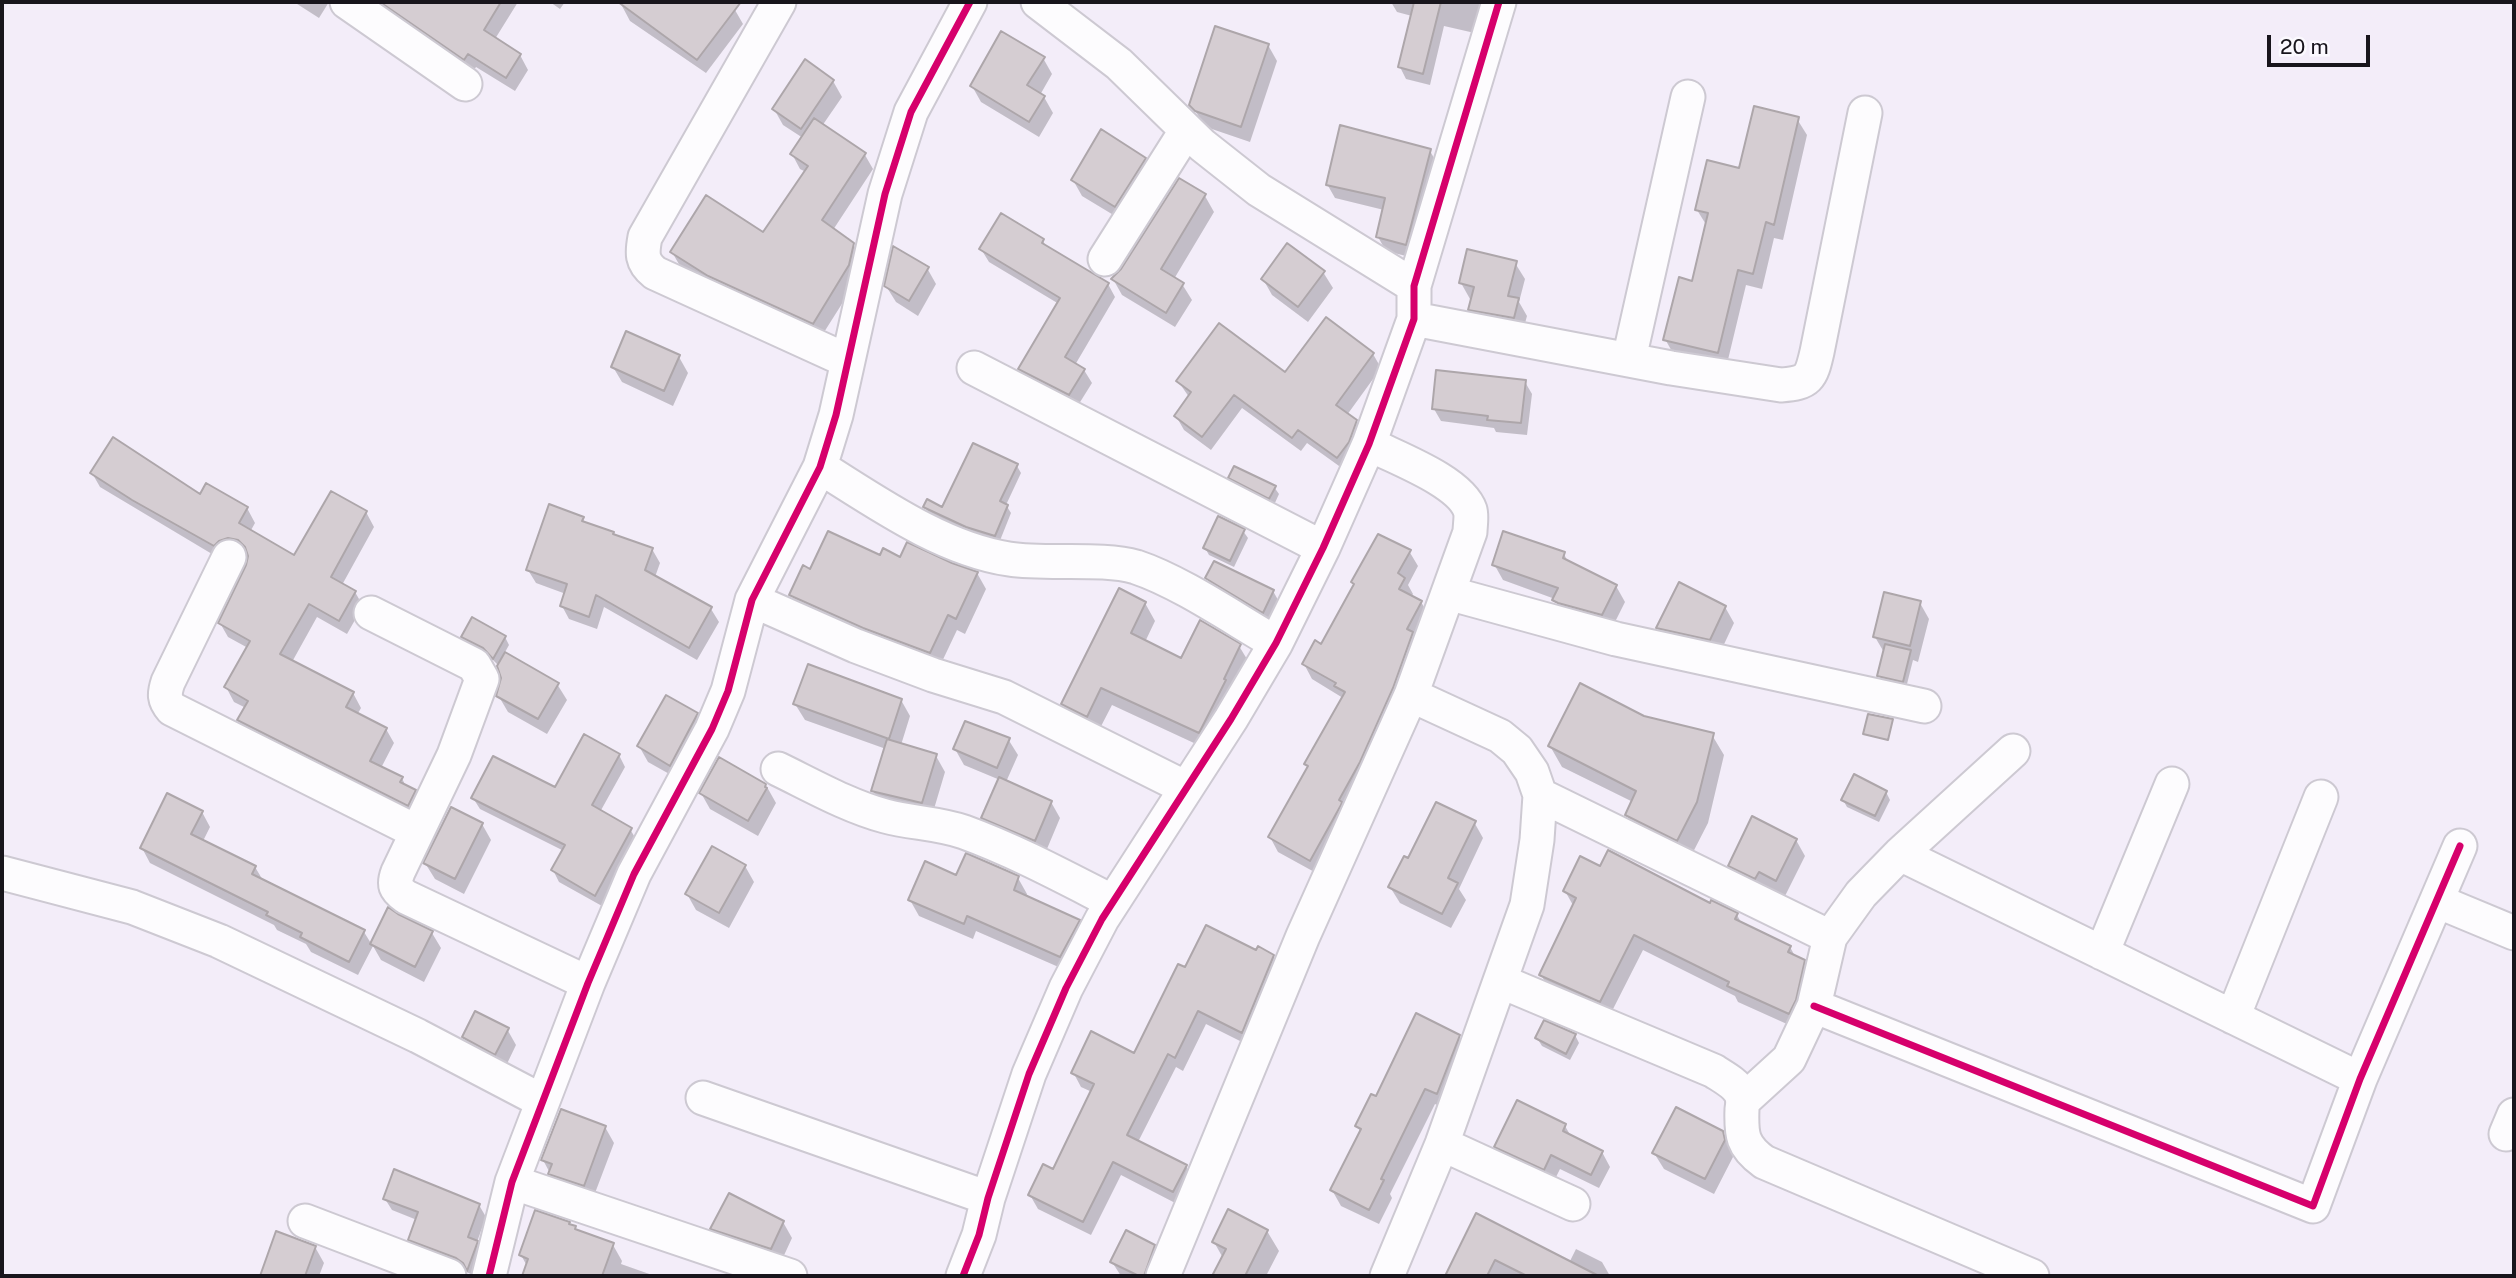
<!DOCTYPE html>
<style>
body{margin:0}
#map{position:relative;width:2516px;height:1278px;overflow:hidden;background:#f3edf9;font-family:"Public Sans",sans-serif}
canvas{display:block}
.frame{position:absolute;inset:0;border:4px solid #18151c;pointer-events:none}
.scale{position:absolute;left:2267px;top:35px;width:103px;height:32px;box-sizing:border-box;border:4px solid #18151c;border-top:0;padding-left:9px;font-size:21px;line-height:24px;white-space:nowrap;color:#18151c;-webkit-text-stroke:5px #fbf9fe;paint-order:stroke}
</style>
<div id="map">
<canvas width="2516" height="1278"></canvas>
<div class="frame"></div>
<div class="scale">20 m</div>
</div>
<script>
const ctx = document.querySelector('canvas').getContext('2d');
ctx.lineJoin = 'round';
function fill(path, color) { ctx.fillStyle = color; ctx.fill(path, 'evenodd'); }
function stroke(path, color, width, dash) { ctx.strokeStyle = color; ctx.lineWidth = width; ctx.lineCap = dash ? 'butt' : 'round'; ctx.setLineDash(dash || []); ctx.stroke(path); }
const shadow = new Path2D(`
 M 294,2 L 329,2 L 319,18 Z
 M 382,2 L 518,2 L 495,39 L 520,55 L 528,70 L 515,91 L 476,67 L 472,73 L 390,15 Z
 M 550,2 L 565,2 L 560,9 Z
 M 626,2 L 724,2 L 735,10 L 743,24 L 706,73 L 630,21 L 622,6 Z
 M 1391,2 L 1489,2 L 1479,34 L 1444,26 L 1430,85 L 1406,79 L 1400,67 L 1412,16 L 1397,12 Z
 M 1268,45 L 1277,61 L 1250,142 L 1206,127 L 1191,105 Z
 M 1043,58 L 1052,74 L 1040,95 L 1044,97 L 1053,113 L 1039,137 L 981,102 L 972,86 Z
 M 833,81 L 842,97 L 822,126 L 865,155 L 873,169 L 833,230 L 853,244 L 862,259 L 857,280 L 821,337 L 718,290 L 680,266 L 672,252 L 764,234 L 806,172 L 800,169 L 792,154 L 803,138 L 783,125 L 774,109 Z
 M 1797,119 L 1807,135 L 1783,240 L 1774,238 L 1762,289 L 1746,285 L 1726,368 L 1674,355 L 1665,339 L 1693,283 L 1707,226 L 1697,210 Z
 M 1430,151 L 1438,165 L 1414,258 L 1386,251 L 1378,237 L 1384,210 L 1335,198 L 1327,184 Z
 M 1145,159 L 1154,175 L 1125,222 L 1082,196 L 1073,180 Z
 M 1205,196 L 1214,212 L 1174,279 L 1182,284 L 1192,300 L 1175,327 L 1122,295 L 1113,279 Z
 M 1043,241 L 1047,248 L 1108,284 L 1115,297 L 1075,365 L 1084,370 L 1092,383 L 1077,407 L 1027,382 L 1020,369 L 1059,304 L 989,262 L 981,249 Z
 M 1515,263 L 1525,279 L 1519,302 L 1527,316 L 1522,334 L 1479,325 L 1470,309 L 1473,299 L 1470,299 L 1461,283 Z
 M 927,268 L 936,284 L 918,316 L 896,302 L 886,286 Z
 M 1323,272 L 1333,288 L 1308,322 L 1272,295 L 1263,279 Z
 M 1373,354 L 1381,368 L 1347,415 L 1356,422 L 1364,436 L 1346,471 L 1307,443 L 1301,451 L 1242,408 L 1211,450 L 1184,430 L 1176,416 L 1189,397 L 1178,381 L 1285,374 Z
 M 679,357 L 688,373 L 673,406 L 622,382 L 613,367 Z
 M 1525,382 L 1532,394 L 1527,435 L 1496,432 L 1494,428 L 1441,421 L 1434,409 Z
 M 1017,466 L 1021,473 L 1006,505 L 1011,513 L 999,543 L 972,534 L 930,515 L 925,507 L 943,509 Z
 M 92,473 L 247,508 L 255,523 L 250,532 L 295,557 L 366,512 L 374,527 L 342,585 L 355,592 L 363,606 L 347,634 L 317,617 L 292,662 L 353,693 L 361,708 L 357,715 L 386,729 L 394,743 L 381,768 L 402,778 L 406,787 L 415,791 L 423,805 L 416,819 L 247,734 L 239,720 L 246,708 L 234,702 L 226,687 L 248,648 L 228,637 L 220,623 L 250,556 L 237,552 L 222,560 L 100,487 Z
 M 1230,477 L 1274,487 L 1279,494 L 1274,505 L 1235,485 Z
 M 582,518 L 586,524 L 652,549 L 660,563 L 655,577 L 711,609 L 719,622 L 697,660 L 604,607 L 597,629 L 569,619 L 562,606 L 566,594 L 536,583 L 528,570 Z
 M 1243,531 L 1248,538 L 1234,567 L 1209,555 L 1205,548 Z
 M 1409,551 L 1418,566 L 1408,585 L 1413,594 L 1411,597 L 1421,602 L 1430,617 L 1318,874 L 1278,852 L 1270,837 L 1309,768 L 1306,764 L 1343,698 L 1312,679 L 1304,664 Z
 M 1564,554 L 1569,564 L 1616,586 L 1625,602 L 1611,630 L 1563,616 L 1555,599 L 1503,580 L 1494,564 Z
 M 880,558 L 901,559 L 977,573 L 986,589 L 965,634 L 957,630 L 939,668 L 801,611 L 791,595 L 811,571 Z
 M 1207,578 L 1273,591 L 1282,607 L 1272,627 L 1217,594 Z
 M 1145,603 L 1155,621 L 1145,642 L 1182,661 L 1239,646 L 1250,664 L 1209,750 L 1112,705 L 1097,734 L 1074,722 L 1063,704 Z
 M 1920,603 L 1929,619 L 1918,662 L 1913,660 L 1906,688 L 1884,683 L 1879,676 L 1885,654 L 1875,637 Z
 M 1725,607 L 1734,623 L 1719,655 L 1667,644 L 1657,628 Z
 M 463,637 L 505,637 L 509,645 L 504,654 L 557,684 L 567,700 L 547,734 L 508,712 L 498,695 L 503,678 L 499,666 L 489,656 L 468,644 Z
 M 901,700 L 910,716 L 901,745 L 936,756 L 945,772 L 931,819 L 882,807 L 873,791 L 886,749 L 805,720 L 795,704 Z
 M 696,714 L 706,730 L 680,780 L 648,762 L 639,746 Z
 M 1644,718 L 1712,735 L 1724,755 L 1708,823 L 1689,860 L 1638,835 L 1627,815 L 1633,802 L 1562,767 L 1550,746 Z
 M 1008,739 L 1018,755 L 1006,782 L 1051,802 L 1060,818 L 1044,856 L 992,834 L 983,818 L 1000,780 L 964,765 L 955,749 Z
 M 619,755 L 625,767 L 600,812 L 630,829 L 637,841 L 602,906 L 559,882 L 553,870 L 564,851 L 480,809 L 473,798 L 556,789 Z
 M 719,760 L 767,787 L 776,803 L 758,836 L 710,809 L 701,793 Z
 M 1886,792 L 1890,800 L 1879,822 L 1847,807 L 1843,800 Z
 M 202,812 L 210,827 L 203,841 L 255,867 L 264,882 L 364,932 L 372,945 L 389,910 L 432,933 L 441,948 L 424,982 L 381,960 L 373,946 L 358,975 L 311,952 L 306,944 L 277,930 L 274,925 L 150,863 L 142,848 Z
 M 1474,822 L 1483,838 L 1459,889 L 1466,900 L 1451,928 L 1400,903 L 1390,887 L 1409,861 Z
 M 482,824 L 491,840 L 464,894 L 435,879 L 425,863 Z
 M 1796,840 L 1805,856 L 1785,896 L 1768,887 L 1764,894 L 1739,881 L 1730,866 Z
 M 712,848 L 745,866 L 754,882 L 729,928 L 696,910 L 687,894 Z
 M 1601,869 L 1737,915 L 1742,924 L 1790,947 L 1796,958 L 1804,961 L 1813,978 L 1798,1029 L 1738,1002 L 1735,996 L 1643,950 L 1609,1017 L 1550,990 L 1541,975 L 1574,907 L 1565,891 Z
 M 1018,878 L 1027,894 L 1026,897 L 1079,921 L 1088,937 L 1070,972 L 976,931 L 973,939 L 919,916 L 910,900 Z
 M 1257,952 L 1273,956 L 1281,970 L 1250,1046 L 1206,1024 L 1183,1071 L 1176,1067 L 1138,1142 L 1186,1166 L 1194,1180 L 1181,1206 L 1121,1175 L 1091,1235 L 1038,1209 L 1030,1195 L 1053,1171 L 1092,1092 L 1081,1087 L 1073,1072 L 1135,1055 L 1185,969 Z
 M 507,1029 L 516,1045 L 504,1070 L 473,1053 L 464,1037 Z
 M 1575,1035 L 1579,1043 L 1570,1060 L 1542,1046 L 1537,1038 Z
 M 1459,1037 L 1468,1053 L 1446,1109 L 1435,1104 L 1390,1194 L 1392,1198 L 1379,1224 L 1341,1206 L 1332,1190 L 1361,1133 L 1357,1126 L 1377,1099 Z
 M 1565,1126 L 1572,1138 L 1602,1152 L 1610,1167 L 1599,1188 L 1560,1169 L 1553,1183 L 1505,1161 L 1496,1147 Z
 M 605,1127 L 614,1143 L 592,1201 L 559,1190 L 543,1160 Z
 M 1722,1132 L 1731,1149 L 1733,1157 L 1714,1194 L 1664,1169 L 1654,1153 Z
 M 385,1199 L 479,1205 L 486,1217 L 477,1242 L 484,1254 L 476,1276 L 417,1252 L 410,1240 L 417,1220 L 392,1210 Z
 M 1477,1216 L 1569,1263 L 1576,1249 L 1602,1262 L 1610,1276 L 1453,1276 L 1450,1270 Z
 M 783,1222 L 792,1238 L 780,1264 L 722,1245 L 712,1229 Z
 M 569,1223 L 577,1232 L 613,1245 L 622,1261 L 621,1264 L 655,1276 L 523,1276 L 527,1266 L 521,1255 Z
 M 1267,1231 L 1279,1251 L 1266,1276 L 1214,1276 L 1223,1258 L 1214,1242 Z
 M 277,1233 L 315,1247 L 324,1263 L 319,1276 L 262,1276 Z
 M 1154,1246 L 1163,1262 L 1157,1276 L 1121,1276 L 1112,1262 Z`);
const building = new Path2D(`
 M 380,2 L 501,2 L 484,30 L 521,54 L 506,78 L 468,54 L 464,60 Z
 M 618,2 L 741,2 L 697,60 Z
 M 1414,2 L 1441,2 L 1423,74 L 1398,67 Z
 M 1215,26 L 1269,44 L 1241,127 L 1195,111 L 1189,105 Z
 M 1001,31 L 1045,57 L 1027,85 L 1045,96 L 1029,122 L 970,86 Z
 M 805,59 L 834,80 L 801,129 L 772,109 Z
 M 1754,106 L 1799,117 L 1774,225 L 1766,222 L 1753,274 L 1738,270 L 1718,353 L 1663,340 L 1679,277 L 1692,281 L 1708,213 L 1695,210 L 1707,160 L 1739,168 Z
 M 814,118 L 866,153 L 822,220 L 854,243 L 849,265 L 813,324 L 708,276 L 670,252 L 706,195 L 763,232 L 808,166 L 790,154 Z
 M 1340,125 L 1431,149 L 1406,245 L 1376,237 L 1385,198 L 1326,185 Z
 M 1101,129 L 1146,158 L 1115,207 L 1071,180 Z
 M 1179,178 L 1206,194 L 1161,269 L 1184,283 L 1166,313 L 1111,279 L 1121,269 Z
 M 1001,213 L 1044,239 L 1042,243 L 1109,283 L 1065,357 L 1085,369 L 1069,395 L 1018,369 L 1060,298 L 979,249 Z
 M 1287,243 L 1325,271 L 1298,307 L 1261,279 Z
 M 893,246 L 929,267 L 909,301 L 884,286 Z
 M 1467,249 L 1517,261 L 1508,296 L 1519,298 L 1514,318 L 1468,310 L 1474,287 L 1459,283 Z
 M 1326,317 L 1374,353 L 1336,405 L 1357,420 L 1349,442 L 1337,458 L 1298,430 L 1292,438 L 1234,395 L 1202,437 L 1174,416 L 1191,392 L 1176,381 L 1219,323 L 1285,372 Z
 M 626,331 L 680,355 L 664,391 L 611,367 Z
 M 1436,370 L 1526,380 L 1521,423 L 1487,420 L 1488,416 L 1432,409 Z
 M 113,437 L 200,494 L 206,483 L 248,507 L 239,523 L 294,555 L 331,491 L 367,511 L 331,577 L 356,591 L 339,621 L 309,604 L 280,654 L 354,692 L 346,707 L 387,728 L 370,761 L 403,777 L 400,782 L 416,790 L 408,806 L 237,720 L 248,701 L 224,687 L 250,641 L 218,623 L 246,565 L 248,556 L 245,547 L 238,540 L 228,538 L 219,541 L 214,546 L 132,500 L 90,473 Z
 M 973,443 L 1018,464 L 1000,501 L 1008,505 L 995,536 L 966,527 L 923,507 L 927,499 L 942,507 Z
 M 1234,466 L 1276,486 L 1269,499 L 1228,478 Z
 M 549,504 L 584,517 L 582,521 L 614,532 L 613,534 L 653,548 L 645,570 L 712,607 L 689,648 L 596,595 L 589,617 L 560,606 L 567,584 L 526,570 Z
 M 1218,516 L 1245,529 L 1230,561 L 1203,548 Z
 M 828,531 L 880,555 L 883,548 L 900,557 L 907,542 L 952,563 L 978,572 L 956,619 L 948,615 L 930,653 L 863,628 L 789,595 L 803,565 L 810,569 Z
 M 1503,531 L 1565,552 L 1563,558 L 1617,585 L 1602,615 L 1558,603 L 1552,600 L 1558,588 L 1492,565 Z
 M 1378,534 L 1411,550 L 1398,573 L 1405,578 L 1399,589 L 1422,601 L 1407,629 L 1413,632 L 1393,688 L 1360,762 L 1339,800 L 1342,802 L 1341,805 L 1310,861 L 1268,837 L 1308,766 L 1304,764 L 1345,692 L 1334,686 L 1336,683 L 1302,664 L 1315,640 L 1321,644 L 1354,584 L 1351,582 Z
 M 1214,561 L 1274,590 L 1263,613 L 1205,578 Z
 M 1679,582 L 1726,606 L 1710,640 L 1656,628 Z
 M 1119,588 L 1146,602 L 1131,633 L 1181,658 L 1200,620 L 1241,644 L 1224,679 L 1226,680 L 1199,733 L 1101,688 L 1087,717 L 1061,704 Z
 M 1884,592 L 1921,601 L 1910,646 L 1873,637 Z
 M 472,617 L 506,636 L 493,659 L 483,648 L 461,637 Z
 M 1885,644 L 1911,650 L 1903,682 L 1877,676 Z
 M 505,652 L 559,683 L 538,719 L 496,696 L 501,678 L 497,666 Z
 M 808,664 L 902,699 L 889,739 L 793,704 Z
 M 1580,683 L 1644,716 L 1714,733 L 1697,802 L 1677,841 L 1625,815 L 1636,791 L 1548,746 Z
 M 666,695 L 698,713 L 670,766 L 637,746 Z
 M 1868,714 L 1893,719 L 1888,740 L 1863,734 Z
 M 965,721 L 1010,738 L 997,768 L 953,749 Z
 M 584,734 L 620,754 L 592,805 L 632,828 L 595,896 L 551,870 L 565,845 L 471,798 L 493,756 L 555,787 Z
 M 887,739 L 937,754 L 922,803 L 871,791 Z
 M 719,757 L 766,784 L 765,787 L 767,788 L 748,821 L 699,793 Z
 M 1854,774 L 1887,791 L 1875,816 L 1841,800 Z
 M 999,777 L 1052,801 L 1035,841 L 981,818 Z
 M 167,793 L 203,811 L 191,834 L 256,866 L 252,874 L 365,930 L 349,962 L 300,937 L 302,933 L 266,915 L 268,912 L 140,848 Z
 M 1436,802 L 1476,821 L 1448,878 L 1458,883 L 1442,914 L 1388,887 L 1404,856 L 1408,858 Z
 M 451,807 L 483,823 L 455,879 L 423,863 Z
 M 1752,816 L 1797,839 L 1776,881 L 1759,872 L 1755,879 L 1728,866 Z
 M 712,846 L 746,865 L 719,913 L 685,894 Z
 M 1608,850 L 1710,903 L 1711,900 L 1738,913 L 1735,919 L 1791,946 L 1788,952 L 1805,960 L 1796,1000 L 1789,1014 L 1727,986 L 1729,982 L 1634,935 L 1600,1002 L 1539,975 L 1576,898 L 1563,891 L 1580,856 L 1600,866 Z
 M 966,853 L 1019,876 L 1014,890 L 1080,920 L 1060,957 L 967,916 L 964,924 L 908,900 L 925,861 L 956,875 Z
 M 388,907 L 398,914 L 433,931 L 415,967 L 370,944 Z
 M 1206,925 L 1256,950 L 1258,946 L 1274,955 L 1242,1033 L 1198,1011 L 1175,1058 L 1168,1054 L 1127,1135 L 1187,1165 L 1173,1192 L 1113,1162 L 1083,1222 L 1028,1195 L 1043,1164 L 1053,1169 L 1094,1084 L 1071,1073 L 1091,1031 L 1134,1053 L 1178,964 L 1185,967 Z
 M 475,1011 L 509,1028 L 495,1055 L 462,1037 Z
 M 1416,1013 L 1460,1035 L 1437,1094 L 1425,1089 L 1381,1179 L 1384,1180 L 1369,1210 L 1330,1190 L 1361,1129 L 1355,1126 L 1371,1094 L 1376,1096 Z
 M 1544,1020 L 1576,1034 L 1566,1054 L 1535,1038 Z
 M 1517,1100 L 1566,1124 L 1563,1131 L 1603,1151 L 1591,1175 L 1551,1155 L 1544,1170 L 1494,1147 Z
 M 1676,1107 L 1723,1131 L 1725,1140 L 1705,1179 L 1652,1153 Z
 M 561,1109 L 606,1126 L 584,1186 L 548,1174 L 552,1164 L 541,1160 Z
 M 394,1169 L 480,1204 L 468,1237 L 478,1241 L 467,1271 L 463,1263 L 456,1258 L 408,1240 L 418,1212 L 383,1199 Z
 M 729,1193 L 784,1221 L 771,1249 L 710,1229 Z
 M 1228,1209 L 1268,1230 L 1245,1276 L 1212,1276 L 1226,1249 L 1212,1242 Z
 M 535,1210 L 570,1222 L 569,1224 L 576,1226 L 575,1229 L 614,1243 L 602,1276 L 522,1276 L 528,1259 L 519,1255 Z
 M 1476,1213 L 1599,1276 L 1527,1276 L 1495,1260 L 1487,1276 L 1445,1276 Z
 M 1126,1230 L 1155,1245 L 1144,1276 L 1139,1276 L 1110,1262 Z
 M 276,1231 L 316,1246 L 305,1276 L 260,1276 Z`);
const minor = new Path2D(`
 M 347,2 L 465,84
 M 779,2 L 645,237 C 642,253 641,262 655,273 L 848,361
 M 1038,2 L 1119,64 L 1202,145 L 1259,190 L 1414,286
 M 1105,259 L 1186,131
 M 1414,319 L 1671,368 L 1781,385 C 1809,383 1811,378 1817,352 L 1865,113
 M 1629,359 L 1688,97
 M 974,368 L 1323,548
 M 820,467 C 876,502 942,549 1009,559 C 1047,565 1102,557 1136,567 C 1181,582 1234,619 1276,643
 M 229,557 L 168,682 C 164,694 164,700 172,709 L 417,832
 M 1448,593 L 1616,639 L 1924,706
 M 752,600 L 856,646 L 933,675 L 1004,697 L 1186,788
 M 371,613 L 474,665 L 482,679 L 454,755 L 398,872 C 393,885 395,889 406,897 L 588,983
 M 778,769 C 813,786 848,806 885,816 C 911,823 938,823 964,832 C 1016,851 1064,877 1113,902
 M 1540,795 L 1830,937
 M 1900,854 L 2360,1079
 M 2,873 L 132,907 L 219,941 L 418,1036 L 542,1101
 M 2437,901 L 2514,933
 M 2102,953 L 2172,784
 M 1500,981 L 1714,1071 C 1723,1077 1735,1083 1740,1092 C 1743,1097 1743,1103 1742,1109 C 1741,1135 1742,1146 1764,1162 L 2032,1276
 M 1814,1006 L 2313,1206 L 2360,1079 L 2460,846
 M 2233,1017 L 2321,797
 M 703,1098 L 988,1198
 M 1743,1101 L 1789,1059 L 1814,1006 L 1830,937 L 1861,894 L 1900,854 L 2013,751
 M 2506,1134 L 2514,1115
 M 1442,1144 L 1573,1204
 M 512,1182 L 790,1276
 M 305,1221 L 449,1276
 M 489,1276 L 512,1182 L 588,983 L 634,874 L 712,729 L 728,691 L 752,600 L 820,467 L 836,415 L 885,194 L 911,112 L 970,2
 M 963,1276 L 979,1235 L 988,1198 L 1029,1074 L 1066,988 L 1102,919 L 1231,719 L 1276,643 L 1323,548 L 1369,444 L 1414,319 L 1414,286 L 1499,2
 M 1163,1276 L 1303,936 L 1411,695 L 1470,532 C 1470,526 1472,516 1470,510 C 1460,481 1396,458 1369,444
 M 1387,1276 L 1442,1144 L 1527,905 L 1537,840 L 1540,795 L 1532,772 L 1517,750 L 1500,736 L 1411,695`);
const cycleway = new Path2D(`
 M 1814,1006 L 2313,1206 L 2360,1079 L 2460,846
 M 489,1276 L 512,1182 L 588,983 L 634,874 L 712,729 L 728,691 L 752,600 L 820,467 L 836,415 L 885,194 L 911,112 L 970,2
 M 963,1276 L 979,1235 L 988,1198 L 1029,1074 L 1066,988 L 1102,919 L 1231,719 L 1276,643 L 1323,548 L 1369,444 L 1414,319 L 1414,286 L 1499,2`);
fill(shadow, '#0003');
fill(building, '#d5cdd2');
stroke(building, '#ada6aa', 2);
stroke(minor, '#cdc9d2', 37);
stroke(minor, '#fdfcfe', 33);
stroke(cycleway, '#d6006c', 7);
</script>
